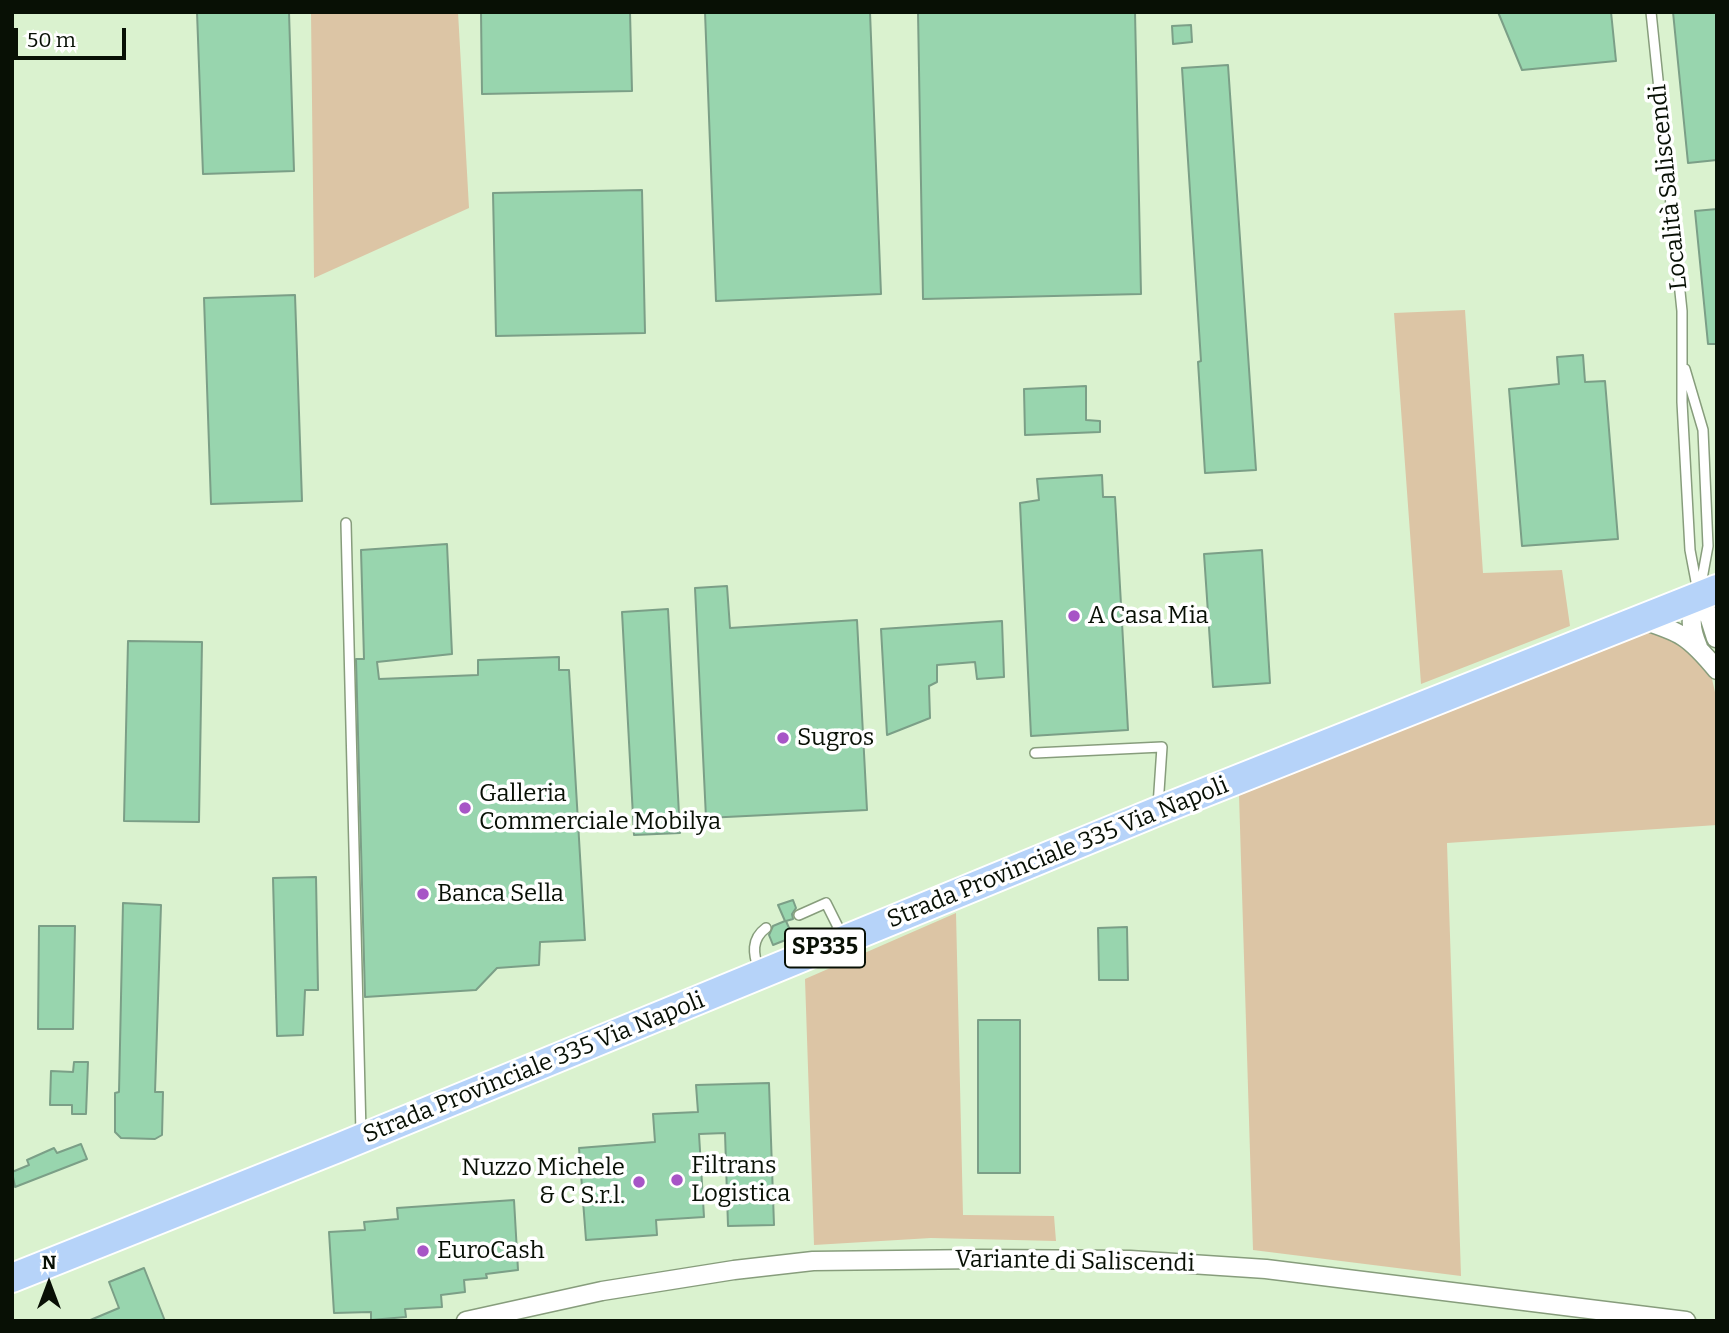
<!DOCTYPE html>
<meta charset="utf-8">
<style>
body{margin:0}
#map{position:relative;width:1729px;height:1333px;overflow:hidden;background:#daf2cf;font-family:Bitter,serif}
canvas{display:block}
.frame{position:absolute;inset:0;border:14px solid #081005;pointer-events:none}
.north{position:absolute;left:14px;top:1249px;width:70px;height:70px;-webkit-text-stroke:5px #fff;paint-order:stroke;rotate:0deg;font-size:19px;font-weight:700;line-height:28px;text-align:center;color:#081005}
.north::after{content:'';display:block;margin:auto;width:24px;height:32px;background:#081005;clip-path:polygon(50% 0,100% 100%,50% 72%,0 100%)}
.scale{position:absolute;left:14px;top:28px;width:112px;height:32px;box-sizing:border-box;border:4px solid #081005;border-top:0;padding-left:9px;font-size:21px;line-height:24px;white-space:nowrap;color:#081005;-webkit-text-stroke:5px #fff;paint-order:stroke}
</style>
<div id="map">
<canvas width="1729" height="1333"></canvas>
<div class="frame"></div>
<div class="north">N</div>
<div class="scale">50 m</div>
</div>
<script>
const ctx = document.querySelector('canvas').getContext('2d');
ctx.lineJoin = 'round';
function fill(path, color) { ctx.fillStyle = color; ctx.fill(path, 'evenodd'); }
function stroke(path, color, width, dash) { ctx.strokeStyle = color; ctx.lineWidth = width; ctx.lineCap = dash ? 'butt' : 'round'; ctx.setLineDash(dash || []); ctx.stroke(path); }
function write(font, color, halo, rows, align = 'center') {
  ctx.font = font + ' Bitter,serif'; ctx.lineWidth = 7; ctx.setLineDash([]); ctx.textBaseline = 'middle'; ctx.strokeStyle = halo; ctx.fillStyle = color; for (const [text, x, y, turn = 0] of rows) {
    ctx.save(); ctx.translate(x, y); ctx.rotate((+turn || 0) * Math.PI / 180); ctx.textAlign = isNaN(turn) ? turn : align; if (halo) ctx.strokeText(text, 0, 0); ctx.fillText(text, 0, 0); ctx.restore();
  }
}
const green = new Path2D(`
 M 311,12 L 458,12 L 469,208 L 314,278 Z
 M 1465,310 L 1483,573 L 1562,570 L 1570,626 L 1421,684 L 1394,313 Z
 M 1642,631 L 1674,640 L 1693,651 L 1712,679 L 1717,701 L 1717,825 L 1447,843 L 1461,1276 L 1253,1250 L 1239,795 Z
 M 956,913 L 963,1215 L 1054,1216 L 1056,1241 L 931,1238 L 814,1245 L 805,979 Z`);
const building = new Path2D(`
 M 197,12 L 289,12 L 294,171 L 203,174 Z
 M 481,12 L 630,12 L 632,91 L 482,94 Z
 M 705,12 L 870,12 L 881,294 L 716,301 Z
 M 918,12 L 1135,12 L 1141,294 L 923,299 Z
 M 1498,12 L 1611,12 L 1616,61 L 1522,70 Z
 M 1673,12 L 1717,12 L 1717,160 L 1688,163 Z
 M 1191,25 L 1192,42 L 1173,44 L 1172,26 Z
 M 1228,65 L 1256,470 L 1205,473 L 1198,362 L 1201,361 L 1182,68 Z
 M 642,190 L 645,333 L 496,336 L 493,193 Z
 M 1717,209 L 1717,344 L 1708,344 L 1695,211 Z
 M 295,295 L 302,501 L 211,504 L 204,298 Z
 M 1583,355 L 1585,382 L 1605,381 L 1618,539 L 1522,546 L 1509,389 L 1559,384 L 1557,357 Z
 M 1086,386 L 1086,420 L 1100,421 L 1100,432 L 1025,435 L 1024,389 Z
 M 1102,475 L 1103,497 L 1115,497 L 1128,730 L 1031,736 L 1020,503 L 1039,500 L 1037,479 Z
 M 447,544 L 452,654 L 377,662 L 379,679 L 478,675 L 478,660 L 559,657 L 559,670 L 569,670 L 585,940 L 540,942 L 539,965 L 497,968 L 476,990 L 365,997 L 356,659 L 364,659 L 361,550 Z
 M 1262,550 L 1270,683 L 1213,687 L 1204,554 Z
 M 727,586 L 730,628 L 857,620 L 867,810 L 706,818 L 695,588 Z
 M 668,609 L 680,833 L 634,835 L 622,612 Z
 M 1002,621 L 1004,677 L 977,679 L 975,662 L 937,665 L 937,682 L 929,686 L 930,718 L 887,735 L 881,629 Z
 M 128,641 L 202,642 L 199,822 L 124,821 Z
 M 316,877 L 318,990 L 305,990 L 303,1035 L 277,1036 L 273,878 Z
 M 793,900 L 796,908 L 792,914 L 793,919 L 786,921 L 793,937 L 773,945 L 769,935 L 773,926 L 785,921 L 778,905 Z
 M 123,903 L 161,905 L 155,1092 L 163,1092 L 162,1135 L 155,1139 L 121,1138 L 115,1132 L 115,1093 L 119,1092 Z
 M 39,926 L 75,926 L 73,1029 L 38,1029 Z
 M 1127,927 L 1128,980 L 1099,980 L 1098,928 Z
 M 978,1020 L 1020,1020 L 1020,1173 L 978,1173 Z
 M 74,1062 L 88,1062 L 86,1114 L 72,1114 L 72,1105 L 50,1105 L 51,1071 L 73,1072 Z
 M 769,1083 L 774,1225 L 728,1226 L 725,1133 L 699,1134 L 704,1217 L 656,1220 L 657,1235 L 586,1240 L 579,1148 L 655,1142 L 653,1114 L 698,1112 L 696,1085 Z
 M 81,1144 L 87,1159 L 15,1187 L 12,1172 L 29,1165 L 27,1160 L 54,1148 L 57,1153 Z
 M 514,1200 L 518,1270 L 486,1274 L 487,1278 L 464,1280 L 465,1292 L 441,1295 L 442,1307 L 405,1309 L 406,1317 L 371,1320 L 371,1312 L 334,1313 L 329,1232 L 365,1230 L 364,1222 L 398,1219 L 397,1208 Z
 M 144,1268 L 165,1321 L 88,1321 L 119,1308 L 109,1282 Z`);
const service = new Path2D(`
 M 1651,12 L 1682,311 L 1682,402 L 1690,550 L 1698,592
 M 1685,369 L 1703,430 L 1708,546 L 1700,590
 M 346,523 L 361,1133
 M 1035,753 L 1162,747 L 1158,806
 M 799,915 L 826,903 L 842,935
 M 759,970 C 753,954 751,939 766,928`);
const minor = new Path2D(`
 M 1699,596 L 1709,616 L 1716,638
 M 1639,619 C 1681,632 1689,636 1717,670
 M 1698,647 C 1689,625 1690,617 1699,596
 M 466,1321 L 602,1291 L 734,1270 L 813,1261 L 981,1259 L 1130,1260 L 1266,1269 L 1686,1321`);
const primary = new Path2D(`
 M 12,1278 L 338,1148 L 1158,811 L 1717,589`);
const markers = [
 [1074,616,7,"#a755c6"],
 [783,738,7,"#a755c6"],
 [465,808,7,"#a755c6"],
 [423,894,7,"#a755c6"],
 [677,1180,7,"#a755c6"],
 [639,1182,7,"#a755c6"],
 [423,1251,7,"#a755c6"]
];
const shields = [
 [825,948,80]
];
const shieldNames = [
 ["SP335",825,948]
];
const streetNames = [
 ["Località Saliscendi",1669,187,-96],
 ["Strada Provinciale 335 Via Napoli",1058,853,-22],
 ["Strada Provinciale 335 Via Napoli",534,1068,-22],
 ["Variante di Saliscendi",1075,1262,1]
];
const poiNames = [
 ["A Casa Mia",1088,616],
 ["Sugros",797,738],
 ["Galleria",479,794],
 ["Commerciale Mobilya",479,822],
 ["Banca Sella",437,894],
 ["Filtrans",691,1166],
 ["Logistica",691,1194],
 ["Nuzzo Michele",625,1168,"right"],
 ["& C S.r.l.",625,1196,"right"],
 ["EuroCash",437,1251]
];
fill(green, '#dcc5a5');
fill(building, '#98d5ae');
stroke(building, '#7b9f87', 2);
stroke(service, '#879d7c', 12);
stroke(minor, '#879d7c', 21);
stroke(primary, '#fff', 32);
stroke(service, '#fff', 9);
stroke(minor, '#fff', 18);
stroke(primary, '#b6d3f9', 28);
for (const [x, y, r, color] of markers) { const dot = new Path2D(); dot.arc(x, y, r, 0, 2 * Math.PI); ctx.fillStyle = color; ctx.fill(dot); stroke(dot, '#fff', 2.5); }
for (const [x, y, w] of shields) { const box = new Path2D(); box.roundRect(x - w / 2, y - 19.5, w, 39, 5); ctx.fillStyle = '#fff'; ctx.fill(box); stroke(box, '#081005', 2); }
write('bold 23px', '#081005', null, shieldNames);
write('24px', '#081005', '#fff', streetNames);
write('24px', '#081005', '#fff', poiNames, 'left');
</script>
